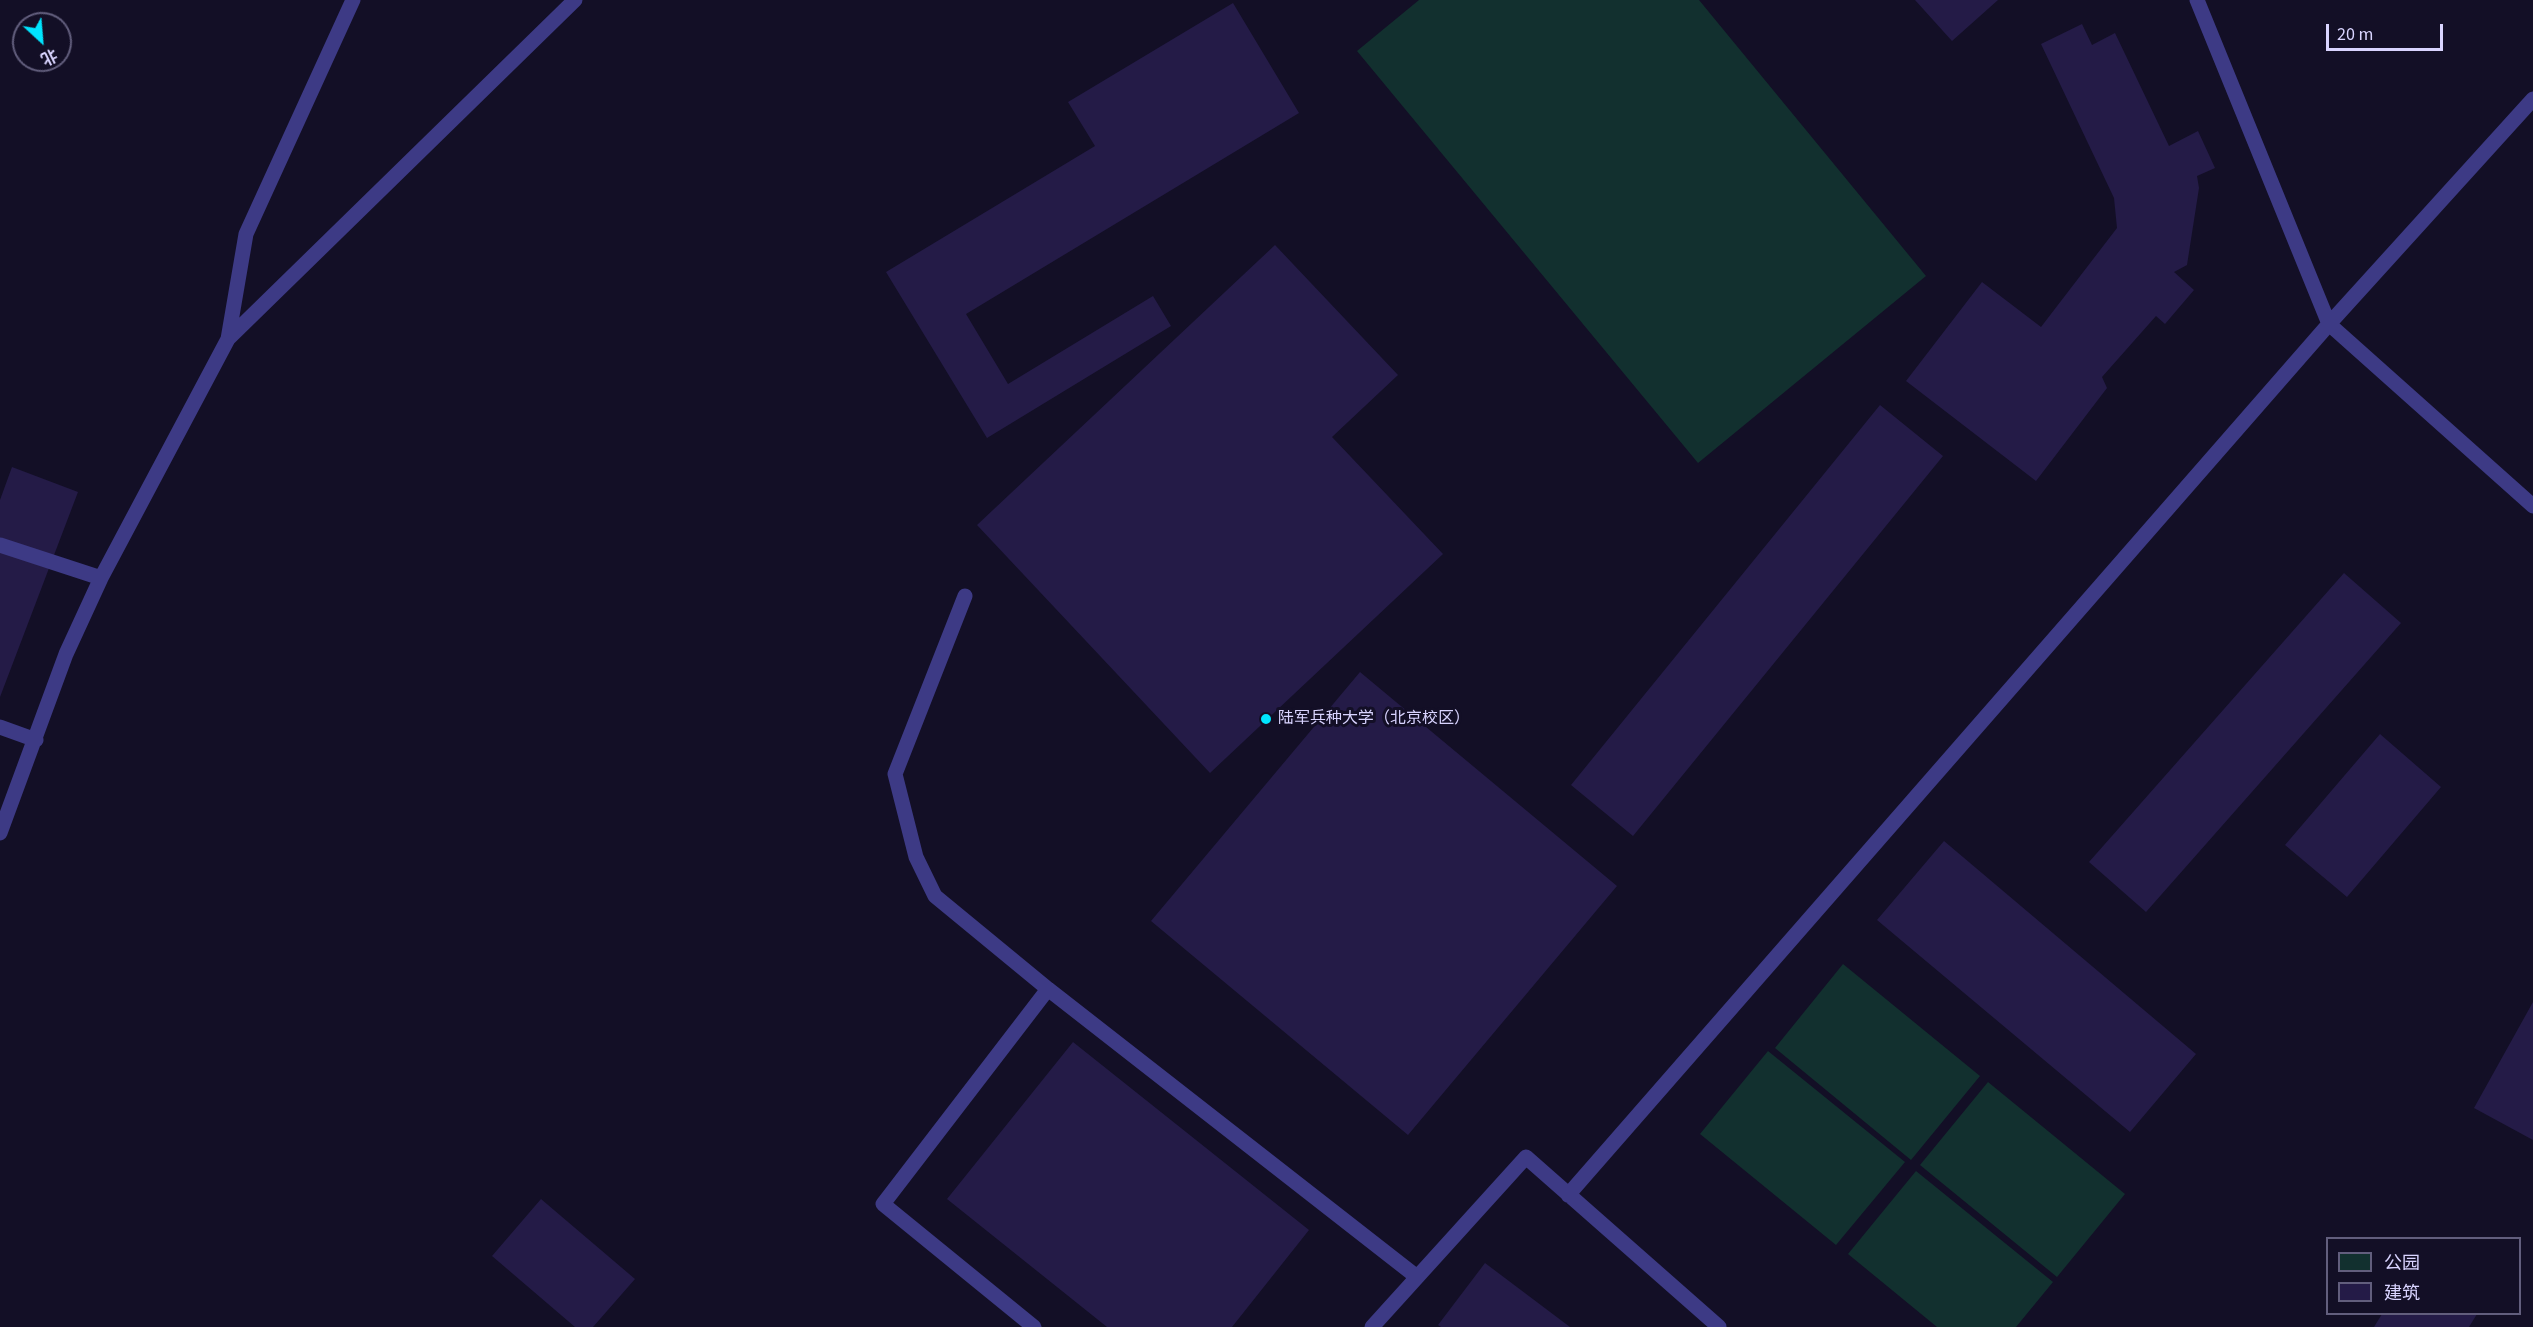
<!DOCTYPE html>
<meta charset="utf-8">
<style>
body{margin:0}
#map{position:relative;width:2533px;height:1327px;overflow:hidden;background:#130f26;font-family:"Source Sans 3","Noto Sans SC",sans-serif}
canvas{display:block}
.legend{position:absolute;left:2326px;top:1237px;width:195px;height:78px;box-sizing:border-box;background:#130f26;border:2px solid #625e7d;margin:0;padding:8px 10px;list-style:none;font-size:18px;color:#d9d4ff}
.legend li{display:flex;align-items:center;gap:12px;height:30px}
.legend b{width:30px;border:2px solid #625e7d}
.north{position:absolute;left:12px;top:12px;width:60px;height:60px;box-sizing:border-box;background:#130f26;border:2px solid #625e7d;border-radius:50%;rotate:154deg;font-size:16px;font-weight:700;line-height:24px;text-align:center;color:#d9d4ff}
.north::after{content:'';display:block;margin:auto;width:21px;height:27px;background:#00e5ff;clip-path:polygon(50% 0,100% 100%,50% 72%,0 100%)}
.scale{position:absolute;left:2326px;top:24px;width:117px;height:27px;box-sizing:border-box;border:3px solid #d9d4ff;border-top:0;padding-left:8px;font-size:18px;line-height:21px;white-space:nowrap;color:#d9d4ff;-webkit-text-stroke:4px #130f26;paint-order:stroke}
</style>
<div id="map">
<canvas width="2533" height="1327"></canvas>
<ul class="legend">
<li><b style="height:16px;background:#12302f"></b>公园</li>
<li><b style="height:16px;background:#241b47"></b>建筑</li>
</ul>
<div class="north">北</div>
<div class="scale">20 m</div>
</div>
<script>
const ctx = document.querySelector('canvas').getContext('2d');
ctx.lineJoin = 'round';
function fill(path, color) { ctx.fillStyle = color; ctx.fill(path, 'evenodd'); }
function stroke(path, color, width, dash) { ctx.strokeStyle = color; ctx.lineWidth = width; ctx.lineCap = dash ? 'butt' : 'round'; ctx.setLineDash(dash || []); ctx.stroke(path); }
function write(font, color, halo, rows, align = 'center') {
  ctx.font = font + ' "Source Sans 3","Noto Sans SC",sans-serif'; ctx.lineWidth = 6; ctx.setLineDash([]); ctx.textBaseline = 'middle'; ctx.strokeStyle = halo; ctx.fillStyle = color; for (const [text, x, y, turn = 0] of rows) {
    ctx.save(); ctx.translate(x, y); ctx.rotate((+turn || 0) * Math.PI / 180); ctx.textAlign = isNaN(turn) ? turn : align; if (halo) ctx.strokeText(text, 0, 0); ctx.fillText(text, 0, 0); ctx.restore();
  }
}
const green = new Path2D(`
 M 1419,0 L 1699,0 L 1926,276 L 1698,463 L 1357,51 Z
 M 1843,964 L 1980,1076 L 1911,1160 L 1775,1048 Z
 M 1768,1051 L 1905,1162 L 1836,1245 L 1700,1134 Z
 M 1988,1082 L 2125,1194 L 2057,1277 L 1920,1165 Z
 M 1916,1171 L 2053,1282 L 2016,1327 L 1937,1327 L 1848,1254 Z`);
const building = new Path2D(`
 M 1915,0 L 1998,0 L 1952,41 Z
 M 1233,3 L 1299,113 L 966,314 L 1008,384 L 1153,296 L 1171,326 L 987,438 L 886,272 L 1095,146 L 1068,102 Z
 M 2082,24 L 2092,45 L 2115,33 L 2169,146 L 2198,131 L 2215,168 L 2197,176 L 2199,188 L 2187,265 L 2174,272 L 2194,290 L 2165,324 L 2156,316 L 2102,377 L 2107,388 L 2036,481 L 1906,381 L 1982,282 L 2041,327 L 2117,228 L 2114,198 L 2041,44 Z
 M 1275,245 L 1398,375 L 1332,437 L 1443,554 L 1210,773 L 977,525 Z
 M 1880,405 L 1943,456 L 1633,836 L 1571,785 Z
 M 12,467 L 78,492 L 0,697 L 0,500 Z
 M 2344,573 L 2401,623 L 2146,912 L 2089,862 Z
 M 1360,672 L 1617,886 L 1408,1135 L 1151,921 Z
 M 2380,734 L 2441,787 L 2347,897 L 2285,845 Z
 M 1944,841 L 2196,1054 L 2130,1132 L 1877,920 Z
 M 2533,1002 L 2533,1140 L 2474,1108 Z
 M 1073,1042 L 1309,1230 L 1232,1327 L 1107,1327 L 947,1199 Z
 M 541,1199 L 635,1279 L 593,1327 L 575,1327 L 492,1256 Z
 M 1485,1263 L 1570,1327 L 1441,1327 L 1438,1325 Z
 M 2382,1314 L 2477,1314 L 2469,1327 L 2374,1327 Z`);
const lane = new Path2D(`
 M 2197,0 L 2329,324 L 2533,506
 M 228,339 L 246,234 L 353,0
 M 0,545 L 101,578
 M 965,596 L 895,774 L 916,857 L 935,896 L 1048,989 L 1417,1277
 M 0,727 L 36,740
 M 0,833 L 66,654 L 101,578 L 228,339 L 575,0
 M 1568,1195 L 2329,324 L 2533,99
 M 1034,1327 L 883,1204 L 1048,989
 M 1372,1327 L 1526,1157 L 1719,1327`);
const markers = [
 [1266,719,6,"#00e5ff"]
];
const poiNames = [
 ["陆军兵种大学（北京校区）",1278,719]
];
fill(green, '#12302f');
fill(building, '#241b47');
stroke(lane, '#3d3a85', 15);
for (const [x, y, r, color] of markers) { const dot = new Path2D(); dot.arc(x, y, r, 0, 2 * Math.PI); ctx.fillStyle = color; ctx.fill(dot); stroke(dot, '#130f26', 2); }
write('16px', '#d9d4ff', '#130f26', poiNames, 'left');
</script>
